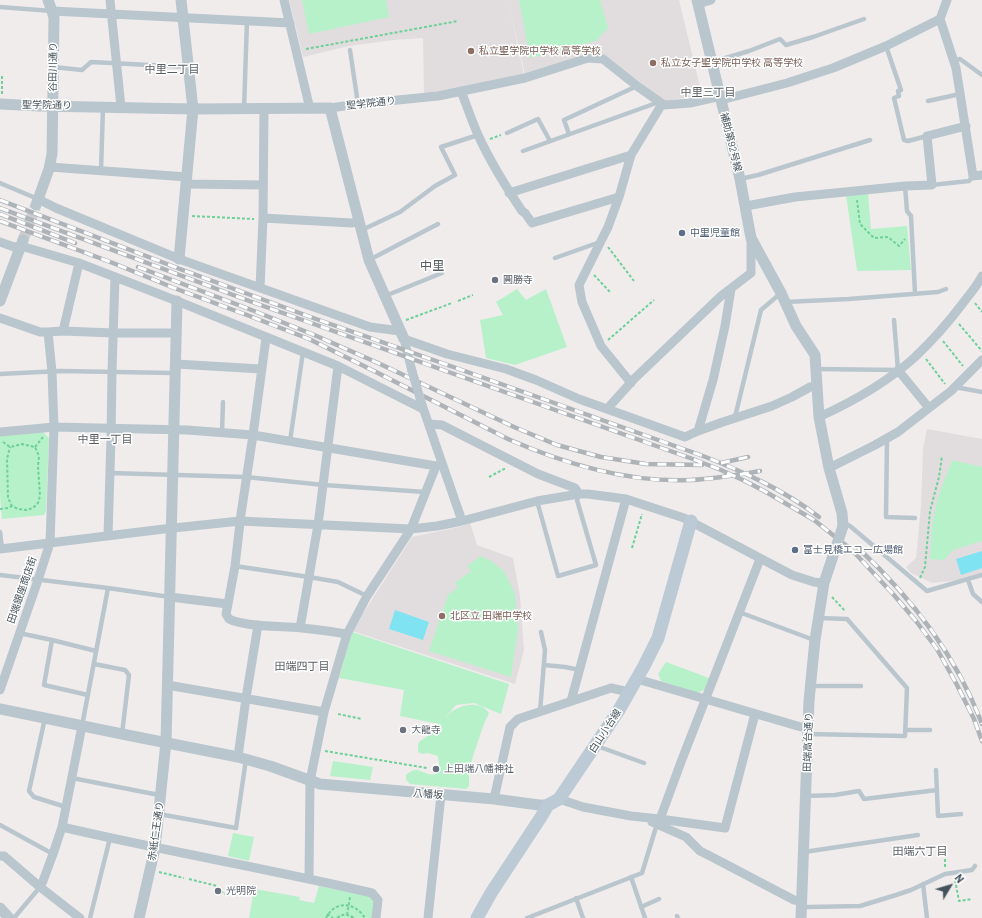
<!DOCTYPE html>
<meta charset="utf-8">
<style>
body{margin:0}
#map{position:relative;width:982px;height:918px;overflow:hidden;background:#f0ecec;font-family:Barlow,sans-serif}
canvas{display:block}
.north{position:absolute;left:930px;top:866px;width:40px;height:40px;-webkit-text-stroke:3px #fff;paint-order:stroke;rotate:52deg;font-size:11px;font-weight:700;line-height:16px;text-align:center;color:#44525b}
.north::after{content:'';display:block;margin:auto;width:14px;height:18px;background:#44525b;clip-path:polygon(50% 0,100% 100%,50% 72%,0 100%)}
</style>
<div id="map">
<canvas width="982" height="918"></canvas>
<div class="north">N</div>
</div>
<script>
const ctx = document.querySelector('canvas').getContext('2d');
ctx.lineJoin = 'round';
function fill(path, color) { ctx.fillStyle = color; ctx.fill(path, 'evenodd'); }
function stroke(path, color, width, dash) { ctx.strokeStyle = color; ctx.lineWidth = width; ctx.lineCap = dash ? 'butt' : 'round'; ctx.setLineDash(dash || []); ctx.stroke(path); }
function write(font, color, halo, rows, align = 'center') {
  ctx.font = font + ' Barlow,"Noto Sans JP",sans-serif'; ctx.lineWidth = 3; ctx.setLineDash([]); ctx.textBaseline = 'middle'; ctx.strokeStyle = halo; ctx.fillStyle = color; for (const [text, x, y, turn = 0] of rows) {
    ctx.save(); ctx.translate(x, y); ctx.rotate((+turn || 0) * Math.PI / 180); ctx.textAlign = isNaN(turn) ? turn : align; if (halo) ctx.strokeText(text, 0, 0); ctx.fillText(text, 0, 0); ctx.restore();
  }
}
const education = new Path2D(`
 M 289,0 L 508,0 L 524,75 L 436,93 L 424,94 L 423,38 L 393,40 L 349,46 L 303,57 Z
 M 508,0 L 679,0 L 702,95 L 664,101 L 596,50 L 525,75 Z
 M 927,429 L 982,439 L 982,573 L 961,580 L 932,583 L 911,573 L 906,567 L 916,558 L 921,506 L 923,449 Z
 M 470,522 L 477,545 L 513,558 L 520,596 L 524,650 L 515,684 L 352,631 L 371,601 L 412,537 L 463,526 Z`);
const green = new Path2D(`
 M 302,0 L 386,0 L 389,17 L 309,34 Z
 M 519,0 L 600,0 L 608,28 L 596,41 L 530,58 Z
 M 868,193 L 871,229 L 907,226 L 911,270 L 857,271 L 846,195 Z
 M 517,289 L 526,300 L 546,289 L 567,347 L 515,365 L 486,358 L 480,320 L 503,315 L 496,302 Z
 M 43,432 L 49,438 L 46,511 L 44,515 L 2,519 L 0,495 L 0,436 Z
 M 952,460 L 982,467 L 982,541 L 953,550 L 944,560 L 930,559 L 932,525 L 938,497 Z
 M 481,556 L 491,561 L 504,571 L 515,594 L 518,628 L 511,677 L 429,651 L 448,595 L 458,587 L 455,583 L 471,571 L 467,566 Z
 M 352,632 L 509,684 L 501,714 L 474,703 L 456,705 L 445,718 C 447,716 451,712 454,710 C 465,704 481,701 489,713 L 484,724 L 473,756 L 469,773 L 469,786 L 466,789 L 410,784 L 406,780 L 406,775 C 420,763 422,777 436,774 L 439,764 L 438,756 L 428,753 L 422,754 L 418,752 L 418,746 L 419,742 L 426,737 L 439,724 L 400,716 L 404,690 L 339,678 Z
 M 666,662 L 709,678 L 706,689 L 697,693 L 661,681 L 658,674 Z
 M 333,761 L 373,767 L 370,780 L 330,776 Z
 M 233,833 L 254,837 L 249,861 L 228,856 Z
 M 319,886 L 369,896 L 375,903 L 373,918 L 249,918 L 253,895 L 248,894 L 249,888 L 300,897 L 299,900 L 314,903 Z`);
const water = new Path2D(`
 M 982,551 L 982,568 L 961,575 L 956,559 Z
 M 395,610 L 429,622 L 423,640 L 389,629 Z`);
const tertiaryTunnel = new Path2D(`
 M 23,240 L 36,205`);
const path = new Path2D(`
 M 306,49 L 458,21
 M 2,94 L 2,76
 M 490,139 L 501,135
 M 857,200 L 860,224 L 874,238 L 888,237 L 899,246 L 905,239
 M 192,216 L 254,219
 M 608,247 L 634,281
 M 594,275 L 610,292
 M 458,301 L 473,295
 M 975,303 L 982,312
 M 406,320 L 452,303
 M 959,324 L 982,351
 M 608,340 L 654,300
 M 943,341 L 963,366
 M 926,359 L 945,384
 M 3,442 L 10,447 L 22,444 L 35,447 L 39,456 L 38,466 L 40,496 L 38,503 L 33,508 L 26,510 L 18,509 L 12,506 L 8,498 L 7,459 L 10,447
 M 35,447 L 43,437
 M 489,477 L 506,468
 M 0,509 L 8,508 L 12,506
 M 632,548 L 642,514
 M 920,578 L 925,567 L 930,511 L 939,477 L 942,456
 M 832,597 L 845,611
 M 338,714 L 362,719
 M 325,751 L 427,768
 M 945,849 L 945,867
 M 159,872 L 184,878
 M 189,879 L 217,886 L 224,894 L 226,894
 M 955,880 L 959,901 L 972,899
 M 327,914 L 333,918
 M 347,915 L 350,897
 M 326,918 C 335,900 355,902 365,918
 M 337,918 C 344,913 347,914 354,918`);
const service = new Path2D(`
 M 0,7 L 52,11
 M 886,46 L 901,90 L 898,91 L 899,96 L 894,98 L 904,140 L 908,141 L 927,136
 M 350,50 L 358,104
 M 954,61 L 960,59 L 982,75
 M 712,62 L 749,51 L 780,39 L 786,45 L 813,37 L 864,19
 M 53,67 L 82,70 L 91,62 L 188,67
 M 928,101 L 960,94
 M 244,109 L 247,21
 M 507,133 L 538,119 L 550,141
 M 569,134 L 564,120 L 637,86
 M 523,151 L 659,102
 M 101,171 L 103,107
 M 740,179 L 758,175 L 870,140
 M 0,183 L 38,199
 M 932,185 L 969,181 L 973,176
 M 905,186 L 907,211 L 911,216 L 915,293
 M 362,230 L 400,212 L 435,186 L 455,175 L 441,147 L 478,135
 M 555,258 L 600,242
 M 369,260 L 438,224
 M 385,296 L 442,273
 M 785,302 L 849,299 L 938,292 L 946,289
 M 816,369 L 898,370 L 894,320
 M 0,374 L 60,371 L 174,373
 M 955,387 L 982,392
 M 735,417 L 761,310 L 781,293
 M 222,433 L 223,402
 M 887,438 L 886,517 L 915,518
 M 290,441 L 303,352
 M 110,473 L 246,477 L 324,485 L 425,492
 M 537,501 L 558,576 L 596,565 L 577,500 L 579,494
 M 844,523 L 850,526 L 927,591 L 982,575
 M 0,532 L 2,549
 M 235,566 L 309,577 L 338,582 L 367,596
 M 0,575 L 108,588 L 170,597
 M 968,580 L 973,594 L 982,602
 M 739,612 L 814,640
 M 19,633 L 52,640 L 96,651
 M 52,640 L 44,685 L 88,695
 M 94,664 L 125,670 L 129,675 L 122,734
 M 544,665 L 565,667 L 580,670
 M 810,686 L 861,686
 M 540,712 L 545,650 L 541,632
 M 45,718 L 29,791 L 34,797 L 66,807
 M 82,726 L 108,588
 M 906,730 L 930,730
 M 808,734 L 905,736 L 907,688 L 847,619 L 819,618
 M 597,746 L 644,763
 M 936,770 L 938,816 L 961,814
 M 72,778 L 159,795
 M 806,796 L 835,795 L 859,791 L 864,799 L 937,790
 M 159,814 L 236,828 L 246,759
 M 0,825 L 53,854
 M 804,852 L 918,835
 M 631,877 L 645,918
 M 923,884 L 927,918
 M 576,898 L 583,918
 M 801,906 L 808,907 L 860,906 L 896,895 L 911,890 L 945,874 L 972,870 L 975,866
 M 641,907 L 659,899
 M 677,916 L 678,918
 M 14,918 L 40,887
 M 90,918 L 110,838
 M 527,918 L 642,873 L 657,824`);
const minor = new Path2D(`
 M 110,0 L 121,107
 M 284,0 L 310,109
 M 698,4 L 711,0
 M 52,11 L 290,23
 M 940,19 L 956,68 L 973,176 L 982,175
 M 461,91 C 467,106 472,122 479,137 C 491,163 506,187 522,211 L 525,213 L 532,223 L 619,197
 M 721,100 L 787,83 L 833,68 L 886,46 L 940,19 L 947,0
 M 330,108 L 358,104 L 438,96 L 525,78 L 588,58 L 603,59 L 637,86 L 664,105 L 690,103 L 721,96
 M 50,167 L 187,177
 M 186,184 L 263,185
 M 509,193 L 631,155
 M 38,199 L 56,208 L 179,259 L 370,327 L 400,331
 M 746,206 L 795,197 L 905,186 L 932,185 L 927,136 L 966,126
 M 263,218 L 352,223 L 359,221
 M 0,242 L 14,247 L 21,246 L 79,263 L 177,301 L 338,366 L 423,409
 M 260,288 L 263,218 L 264,109
 M 0,318 L 40,332 L 48,332 L 52,372 L 54,427 L 50,543 L 38,580 L 0,690
 M 63,331 L 79,263
 M 48,332 L 63,331 L 113,333 L 176,333
 M 404,339 L 447,354 L 506,369 L 536,380 L 579,399 L 685,437 L 698,431 L 723,422 L 772,406 L 792,397 L 810,387 L 817,386
 M 404,339 L 412,371
 M 176,364 L 261,369
 M 898,370 L 929,408
 M 631,383 L 601,346 L 582,302 L 579,285 L 608,227 L 619,197 L 631,155 L 662,104
 M 422,405 L 462,521
 M 607,409 L 634,379 L 721,296 L 751,273 L 751,238
 M 819,417 C 852,402 887,382 914,358 C 932,341 948,323 963,303 C 969,295 977,286 982,276
 M 429,424 L 442,425 L 538,474 L 575,488 L 579,494 L 588,494 L 626,499 L 684,518 L 792,575 L 814,582 L 824,583
 M 698,431 L 713,380 L 725,326 L 731,289
 M 0,432 L 54,427 L 187,430 L 253,435 L 436,466 L 442,464
 M 829,468 L 875,445 L 898,432 L 951,391 L 982,360
 M 108,536 L 111,438 L 112,372 L 115,277
 M 0,549 L 164,529 L 240,521 L 411,529 L 437,526 L 462,521 L 537,501 L 579,494
 M 170,597 L 228,604 L 226,614 L 229,619 C 243,626 272,626 288,627 C 308,628 328,631 347,634
 M 228,604 L 235,566 L 241,514 L 253,435 L 266,338
 M 300,628 L 318,525 L 338,366
 M 637,679 L 801,727 L 808,727
 M 167,685 L 324,712
 M 571,701 L 626,499
 M 238,757 L 246,698 L 258,625
 M 494,799 L 510,727 L 518,719 L 611,688 L 629,692
 M 559,799 L 583,807 L 631,816 L 660,819 L 725,828 L 755,714
 M 652,822 L 686,837 L 700,851 L 710,856 L 794,900 L 801,901
 M 658,822 L 660,819 L 681,762 L 760,559
 M 62,827 C 165,851 269,869 372,893 L 378,900 L 376,918
 M 0,856 L 4,856 L 40,887
 M 309,878 L 310,781 L 324,712 L 347,634 L 367,596 L 411,529 L 436,466
 M 80,918 L 40,887 L 43,881 L 53,854 L 62,827 L 82,726
 M 428,918 L 441,795`);
const tertiary = new Path2D(`
 M 697,0 L 740,179 L 751,238 L 781,293 L 796,326 L 815,355 L 819,417 L 829,468 L 842,513 L 843,526
 M 0,104 L 39,106 L 193,109 L 330,108 L 369,260 L 404,339
 M 36,205 L 49,169 L 52,154 L 54,18 L 52,11 L 48,0
 M 179,259 L 193,109 L 181,0
 M 0,301 L 23,240
 M 0,709 L 122,734 L 238,757 L 270,766 L 320,784 L 494,799 L 539,805 L 548,805
 M 0,908 L 9,918
 M 139,918 L 155,848 L 166,742 L 177,301
 M 801,918 L 809,701 L 812,670 L 815,640 L 824,583 L 829,568`);
const secondary = new Path2D(`
 M 477,918 L 491,893 L 541,817 L 548,805 L 559,799 L 619,710 L 644,666 L 658,638 L 691,521`);
const rail = new Path2D(`
 M 0,200 L 180,269 L 316,319 L 459,369 L 703,456 C 744,472 784,490 819,517
 M 0,208 L 252,302 L 690,458 L 721,470 L 745,481 L 766,492 L 814,520 L 852,550 L 893,594 L 916,621 L 937,649 L 957,685 L 974,719 L 982,741
 M 0,214 L 75,243
 M 0,221 L 113,263 L 174,288 L 247,315 L 309,339 L 374,371 L 508,439 C 565,464 628,483 691,480 C 714,479 737,475 760,471
 M 138,267 L 249,309 L 312,334 L 378,363 L 514,427 L 557,445 L 601,457 L 646,464 L 702,465
 M 721,463 L 748,457
 M 858,548 C 912,598 956,655 982,724`);
const minorBridge = new Path2D(`
 M 412,371 L 422,405`);
const tertiaryBridge = new Path2D(`
 M 829,568 L 843,526`);
const markers = [
 [471,51,4,"#8d6e63"],
 [653,63,4,"#8d6e63"],
 [682,233,4,"#5c6f8a"],
 [495,280,4,"#6b7280"],
 [795,550,4,"#5c6f8a"],
 [442,616,4,"#8d6e63"],
 [403,730,4,"#6b7280"],
 [436,769,4,"#6b7280"],
 [218,891,4,"#6b7280"]
];
const educationNames = [
 ["私立聖学院中学校 高等学校",479,51],
 ["私立女子聖学院中学校 高等学校",661,63],
 ["北区立 田端中学校",450,616]
];
const streetNames = [
 ["谷田川通り",53,67,-89],
 ["聖学院通り",371,103,-6],
 ["聖学院通り",47,105,1],
 ["補助第92号線",731,142,76],
 ["田端銀座商店街",22,590,-71],
 ["白山小台線",605,731,-57],
 ["田端高台通り",808,742,-88],
 ["八幡坂",428,794,5],
 ["赤紙仁王通り",156,831,-82]
];
const serviceNames = [
 ["中里児童館",690,233],
 ["富士見橋エコー広場館",803,550]
];
const worshipNames = [
 ["圓勝寺",503,280],
 ["大龍寺",411,730],
 ["上田端八幡神社",444,769],
 ["光明院",226,891]
];
const neighbourhoodNames = [
 ["中里二丁目",172,69],
 ["中里三丁目",708,92],
 ["中里一丁目",105,439],
 ["田端四丁目",302,666],
 ["田端六丁目",920,851]
];
const quarterNames = [
 ["中里",432,266]
];
fill(education, '#e1dddf');
fill(green, '#b7f1c9');
fill(water, '#80e3f1');
stroke(tertiaryTunnel, '#cecdcf', 11, [11, 5.5]);
stroke(path, '#6dd198', 2, [3, 2]);
stroke(service, '#bac6cd', 4.5);
stroke(minor, '#bac6cd', 9);
stroke(tertiary, '#bac6cd', 11);
stroke(secondary, '#bbcad5', 13);
stroke(rail, '#aeb3b8', 4.5);
stroke(rail, '#fff', 3, [9]);
stroke(minorBridge, '#bac6cd', 9);
stroke(tertiaryBridge, '#bac6cd', 11);
for (const [x, y, r, color] of markers) { const dot = new Path2D(); dot.arc(x, y, r, 0, 2 * Math.PI); ctx.fillStyle = color; ctx.fill(dot); stroke(dot, '#fff', 1.5); }
write('10px', '#785e54', '#fff', educationNames, 'left');
write('10px', '#44525b', '#fff', streetNames);
write('10px', '#4e5e75', '#fff', serviceNames, 'left');
write('10px', '#5b616d', '#fff', worshipNames, 'left');
write('11px', '#595e62', '#fff', neighbourhoodNames);
write('12px', '#595e62', '#fff', quarterNames);
</script>
